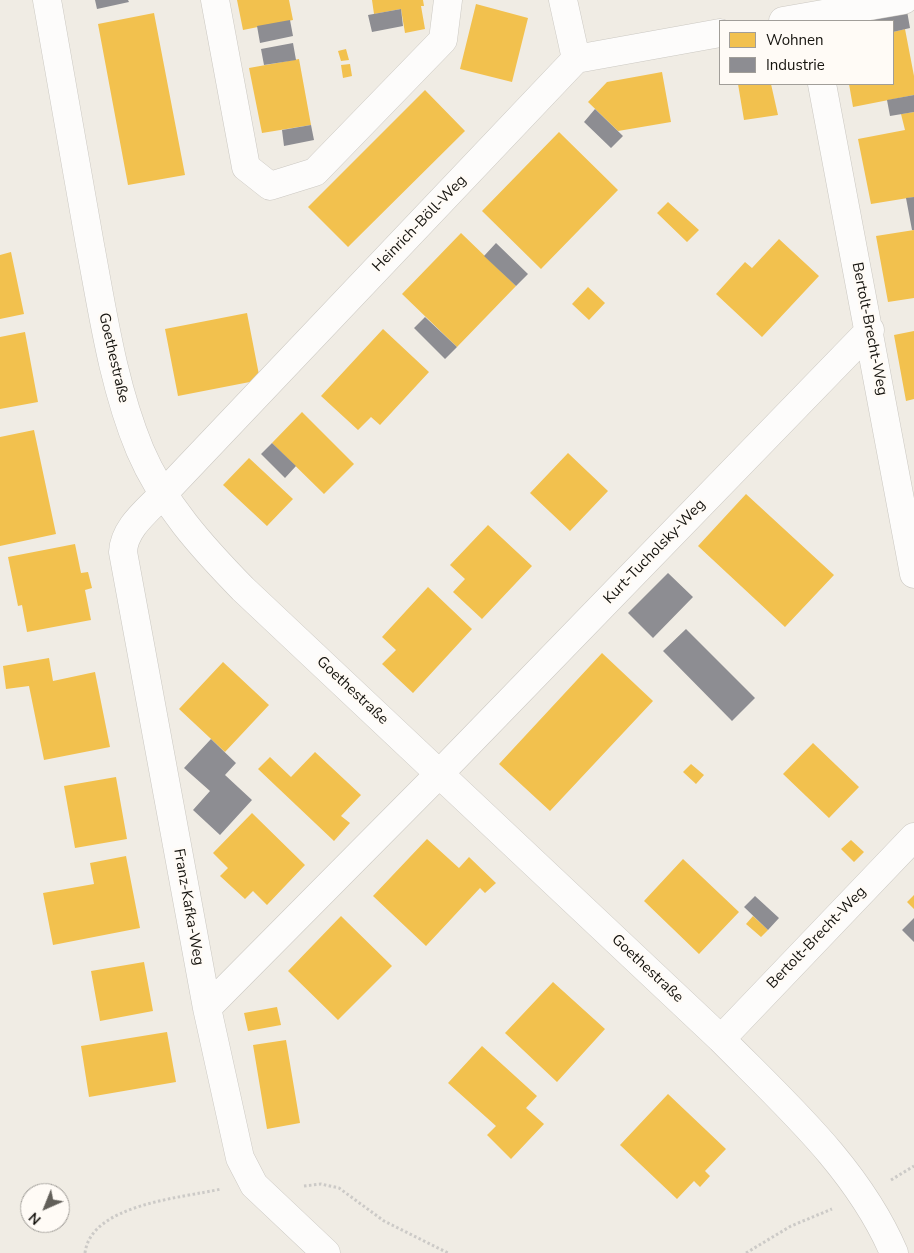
<!DOCTYPE html>
<meta charset="utf-8">
<style>
body{margin:0}
#map{position:relative;width:914px;height:1253px;overflow:hidden;background:#f0ece4;font-family:"Nunito Sans",sans-serif}
canvas{display:block}
.legend{position:absolute;left:719px;top:20px;width:175px;height:65px;box-sizing:border-box;background:#fffbf6;border:1px solid #a19e99;margin:0;padding:6px 9px;list-style:none;font-size:15px;color:#15130e}
.legend li{display:flex;align-items:center;gap:10px;height:25px}
.legend b{width:25px;border:1px solid #a19e99}
.north{position:absolute;left:20px;top:1183px;width:50px;height:50px;box-sizing:border-box;background:#fffbf6;border:1px solid #a19e99;border-radius:50%;rotate:224deg;font-size:14px;font-weight:700;line-height:20px;text-align:center;color:#15130e}
.north::after{content:'';display:block;margin:auto;width:18px;height:22px;background:#625f59;clip-path:polygon(50% 0,100% 100%,50% 72%,0 100%)}
</style>
<div id="map">
<canvas width="914" height="1253"></canvas>
<ul class="legend">
<li><b style="height:14px;background:#f2c14e"></b>Wohnen</li>
<li><b style="height:14px;background:#8d8d92"></b>Industrie</li>
</ul>
<div class="north">N</div>
</div>
<script>
const ctx = document.querySelector('canvas').getContext('2d');
ctx.lineJoin = 'round';
function fill(path, color) { ctx.fillStyle = color; ctx.fill(path, 'evenodd'); }
function stroke(path, color, width, dash) { ctx.strokeStyle = color; ctx.lineWidth = width; ctx.lineCap = dash ? 'butt' : 'round'; ctx.setLineDash(dash || []); ctx.stroke(path); }
function write(font, color, halo, rows, align = 'center') {
  ctx.font = font + ' "Nunito Sans",sans-serif'; ctx.lineWidth = 5; ctx.setLineDash([]); ctx.textBaseline = 'middle'; ctx.strokeStyle = halo; ctx.fillStyle = color; for (const [text, x, y, turn = 0] of rows) {
    ctx.save(); ctx.translate(x, y); ctx.rotate((+turn || 0) * Math.PI / 180); ctx.textAlign = isNaN(turn) ? turn : align; if (halo) ctx.strokeText(text, 0, 0); ctx.fillText(text, 0, 0); ctx.restore();
  }
}
const homes = new Path2D(`
 M 237,0 L 289,0 L 293,20 L 243,30 Z
 M 372,0 L 423,0 L 424,6 L 421,6 L 425,29 L 405,33 L 401,9 L 374,14 Z
 M 476,4 L 528,18 L 512,82 L 460,69 Z
 M 154,13 L 185,175 L 128,185 L 98,24 Z
 M 905,29 L 914,76 L 914,95 L 853,107 L 849,84 L 893,84 L 893,32 Z
 M 346,49 L 349,60 L 341,61 L 338,51 Z
 M 299,59 L 311,125 L 262,133 L 249,68 Z
 M 350,64 L 352,76 L 343,78 L 341,65 Z
 M 662,72 L 671,122 L 618,131 L 588,102 L 607,82 Z
 M 738,84 L 771,84 L 778,115 L 744,120 Z
 M 425,90 L 465,131 L 348,247 L 308,207 Z
 M 914,112 L 914,197 L 871,204 L 858,139 L 905,130 L 901,114 Z
 M 559,132 L 618,190 L 541,269 L 482,211 Z
 M 668,202 L 699,230 L 687,242 L 657,213 Z
 M 914,230 L 914,298 L 888,302 L 876,236 Z
 M 461,233 L 516,286 L 457,347 L 402,294 Z
 M 779,239 L 819,276 L 762,337 L 716,294 L 745,262 L 752,268 Z
 M 11,252 L 24,314 L 0,319 L 0,255 Z
 M 588,287 L 605,303 L 589,320 L 572,304 Z
 M 247,313 L 260,380 L 178,396 L 165,329 Z
 M 383,329 L 429,372 L 380,425 L 371,417 L 358,430 L 321,396 Z
 M 914,331 L 914,399 L 906,401 L 894,335 Z
 M 25,332 L 38,402 L 0,409 L 0,337 Z
 M 302,412 L 354,464 L 324,494 L 272,443 Z
 M 34,430 L 56,534 L 0,546 L 0,437 Z
 M 568,453 L 608,491 L 570,531 L 530,493 Z
 M 249,458 L 293,499 L 267,526 L 223,485 Z
 M 746,494 L 834,575 L 785,627 L 698,546 Z
 M 488,525 L 532,566 L 482,619 L 453,592 L 465,579 L 450,565 Z
 M 75,544 L 81,573 L 88,572 L 92,588 L 85,590 L 91,620 L 27,632 L 22,605 L 18,606 L 8,557 Z
 M 428,587 L 472,629 L 413,693 L 382,664 L 396,650 L 382,637 Z
 M 602,653 L 653,701 L 550,811 L 499,764 Z
 M 49,658 L 53,681 L 95,672 L 110,747 L 44,760 L 29,686 L 6,689 L 3,666 Z
 M 223,662 L 269,705 L 225,752 L 179,709 Z
 M 813,743 L 859,787 L 829,818 L 783,774 Z
 M 315,752 L 361,795 L 341,816 L 350,823 L 334,841 L 258,769 L 270,757 L 291,777 Z
 M 691,764 L 704,775 L 696,784 L 683,772 Z
 M 116,777 L 127,839 L 75,848 L 64,786 Z
 M 252,813 L 305,865 L 267,905 L 253,891 L 245,899 L 220,876 L 228,868 L 213,853 Z
 M 427,839 L 459,868 L 469,857 L 496,883 L 485,893 L 480,888 L 426,946 L 373,896 Z
 M 851,840 L 864,852 L 854,862 L 841,849 Z
 M 126,856 L 140,928 L 53,945 L 43,893 L 94,884 L 90,863 Z
 M 683,859 L 739,912 L 699,954 L 644,901 Z
 M 914,895 L 914,909 L 907,902 Z
 M 341,916 L 392,966 L 338,1020 L 288,971 Z
 M 753,916 L 768,930 L 761,937 L 746,924 Z
 M 144,962 L 153,1011 L 100,1021 L 91,971 Z
 M 553,982 L 605,1029 L 557,1082 L 505,1033 Z
 M 277,1007 L 281,1025 L 248,1031 L 244,1013 Z
 M 167,1032 L 176,1082 L 89,1097 L 81,1046 Z
 M 286,1040 L 300,1123 L 267,1129 L 253,1045 Z
 M 482,1046 L 537,1096 L 526,1108 L 544,1124 L 511,1159 L 487,1135 L 496,1126 L 448,1083 Z
 M 668,1094 L 726,1149 L 705,1171 L 710,1176 L 700,1187 L 694,1181 L 677,1199 L 620,1145 Z`);
const industry = new Path2D(`
 M 95,0 L 128,0 L 129,2 L 97,9 Z
 M 401,9 L 403,26 L 372,32 L 368,15 Z
 M 907,11 L 910,28 L 893,32 L 893,21 L 872,21 L 871,18 Z
 M 290,20 L 293,36 L 260,43 L 257,26 Z
 M 293,43 L 296,60 L 264,65 L 261,49 Z
 M 914,95 L 914,112 L 890,116 L 887,100 Z
 M 595,109 L 623,136 L 611,148 L 584,122 Z
 M 311,125 L 314,140 L 284,146 L 282,130 Z
 M 914,197 L 914,230 L 912,230 L 906,198 Z
 M 496,243 L 528,274 L 516,286 L 484,256 Z
 M 425,317 L 457,347 L 445,359 L 414,328 Z
 M 272,443 L 296,466 L 285,478 L 261,454 Z
 M 668,573 L 693,597 L 653,638 L 628,613 Z
 M 686,629 L 755,698 L 732,721 L 663,651 Z
 M 211,739 L 236,763 L 225,775 L 252,800 L 220,835 L 193,810 L 210,791 L 184,768 Z
 M 755,896 L 779,918 L 768,930 L 744,907 Z
 M 914,918 L 914,942 L 902,930 Z`);
const path = new Path2D(`
 M 891,1180 L 914,1166
 M 304,1186 L 321,1184 L 339,1188 L 384,1221 L 448,1253
 M 85,1253 C 91,1204 182,1198 221,1189
 M 746,1253 L 791,1226 L 832,1209`);
const minor = new Path2D(`
 M 47,0 C 61,82 76,163 90,245 C 103,314 113,385 140,450 C 163,504 202,547 243,589 L 721,1039 C 784,1103 858,1168 894,1253
 M 215,0 L 246,167 L 270,186 L 315,172 L 443,40 L 448,0
 M 563,0 L 576,59
 M 783,21 L 904,0
 M 822,84 L 914,574
 M 207,1008 L 440,773 L 870,330
 M 721,1039 L 914,837
 M 326,1253 L 254,1185 L 240,1158 L 207,1008 L 123,552 C 124,528 147,511 163,494 L 576,59 L 720,33`);
const streetNames = [
 ["Heinrich-Böll-Weg",420,224,-46],
 ["Bertolt-Brecht-Weg",869,329,79],
 ["Goethestraße",113,358,77],
 ["Kurt-Tucholsky-Weg",655,552,-46],
 ["Goethestraße",352,691,43],
 ["Franz-Kafka-Weg",188,907,80],
 ["Bertolt-Brecht-Weg",817,938,-46],
 ["Goethestraße",647,969,43]
];
fill(homes, '#f2c14e');
fill(industry, '#8d8d92');
stroke(minor, '#cbc8c2', 29);
stroke(path, '#cccac7', 3, [2.5, 2.5]);
stroke(minor, '#fdfcfb', 28);
write('15px', '#15130e', '#fffbf6', streetNames);
</script>
